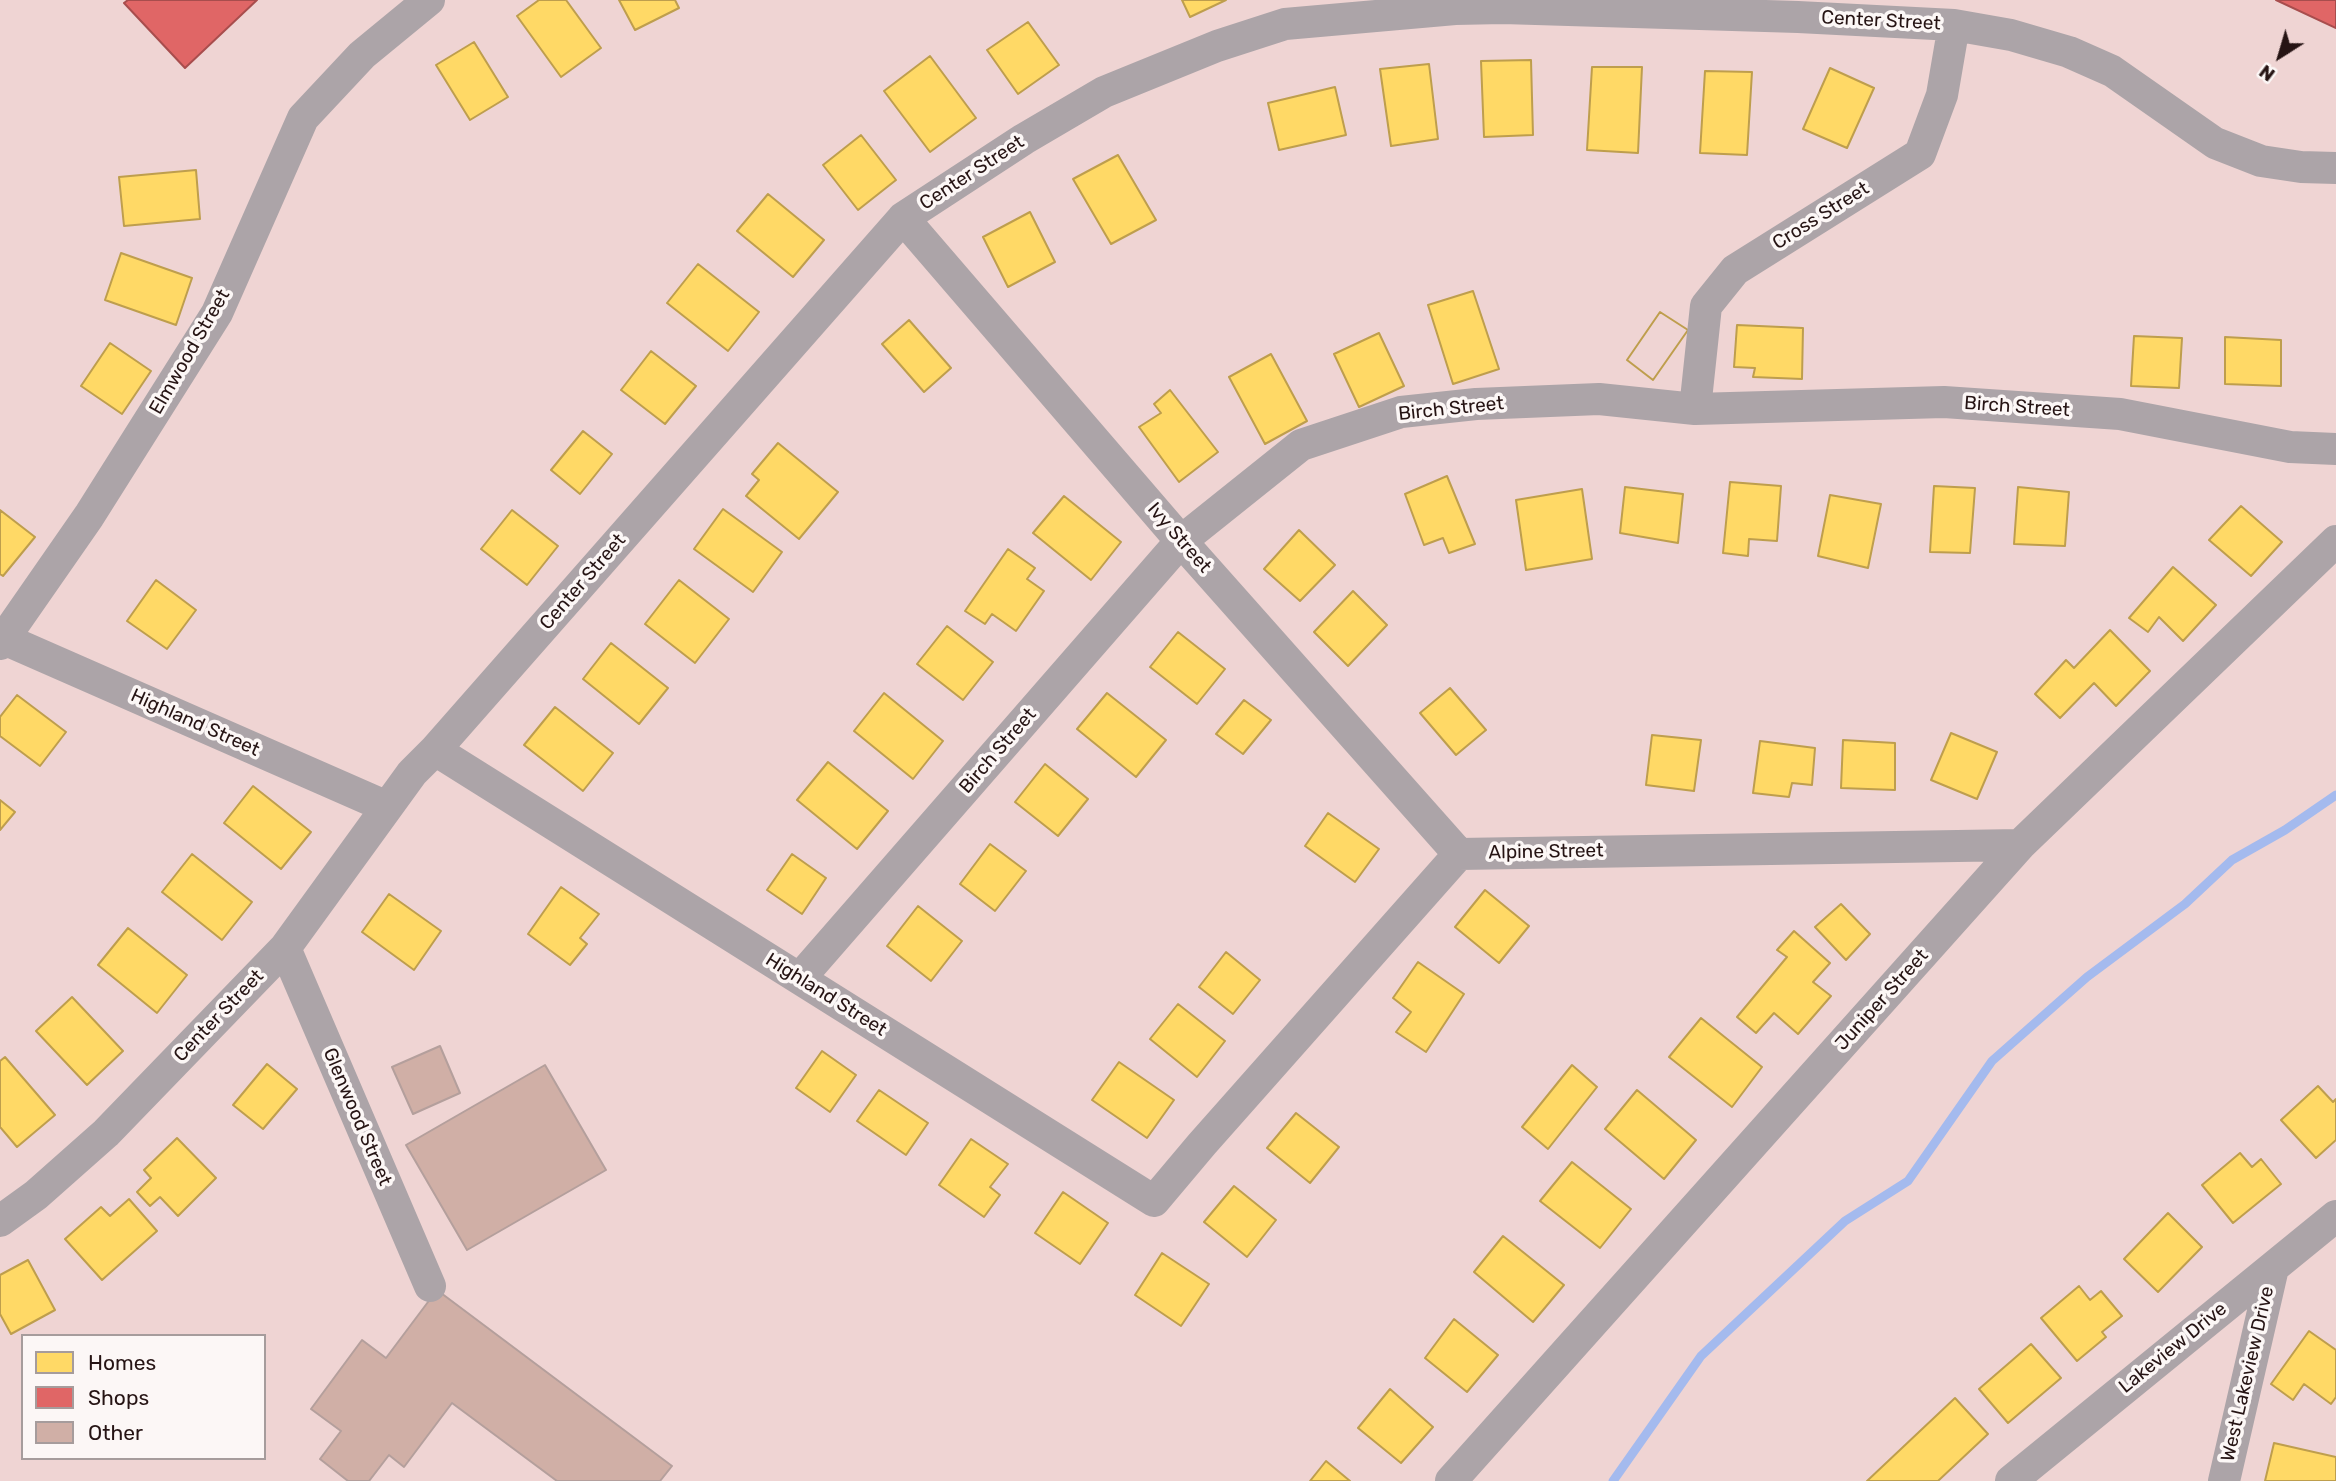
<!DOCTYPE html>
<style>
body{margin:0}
#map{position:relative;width:2336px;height:1481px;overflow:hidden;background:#efd4d3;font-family:Rubik,sans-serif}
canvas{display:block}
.legend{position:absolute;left:21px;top:1334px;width:245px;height:126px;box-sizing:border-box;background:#fcf7f6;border:2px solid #a69c9c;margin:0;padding:9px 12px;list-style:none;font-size:21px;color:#261414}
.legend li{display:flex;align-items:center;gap:14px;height:35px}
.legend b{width:35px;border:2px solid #a69c9c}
.north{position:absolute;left:2245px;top:21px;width:70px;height:70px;-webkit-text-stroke:5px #fcf7f6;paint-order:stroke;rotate:217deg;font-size:19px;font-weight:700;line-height:28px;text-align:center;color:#261414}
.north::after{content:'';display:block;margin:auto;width:24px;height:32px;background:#261414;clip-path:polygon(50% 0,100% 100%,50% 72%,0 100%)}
</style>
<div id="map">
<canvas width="2336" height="1481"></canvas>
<ul class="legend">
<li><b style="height:19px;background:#ffd966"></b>Homes</li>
<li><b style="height:19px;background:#e06666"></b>Shops</li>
<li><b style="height:19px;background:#d0afa6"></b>Other</li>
</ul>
<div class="north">N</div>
</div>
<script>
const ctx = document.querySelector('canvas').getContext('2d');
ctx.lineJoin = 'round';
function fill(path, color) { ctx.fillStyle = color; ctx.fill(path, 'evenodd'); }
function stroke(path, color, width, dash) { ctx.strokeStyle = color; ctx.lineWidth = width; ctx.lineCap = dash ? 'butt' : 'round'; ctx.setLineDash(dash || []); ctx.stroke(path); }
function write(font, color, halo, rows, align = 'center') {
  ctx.font = font + ' Rubik,sans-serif'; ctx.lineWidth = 7; ctx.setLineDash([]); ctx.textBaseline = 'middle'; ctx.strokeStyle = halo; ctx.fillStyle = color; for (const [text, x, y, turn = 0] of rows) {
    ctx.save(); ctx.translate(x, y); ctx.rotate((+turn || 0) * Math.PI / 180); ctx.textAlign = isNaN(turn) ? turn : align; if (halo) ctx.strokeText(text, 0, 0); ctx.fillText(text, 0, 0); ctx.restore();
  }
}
const homes = new Path2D(`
 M 539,0 L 566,0 L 601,48 L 561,77 L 517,16 Z
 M 619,0 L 675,0 L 679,8 L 635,30 Z
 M 1182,0 L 1226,0 L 1190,17 Z
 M 1028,22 L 1059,65 L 1018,94 L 987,50 Z
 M 474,42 L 508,97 L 470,120 L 436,65 Z
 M 930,56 L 976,118 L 930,152 L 884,91 Z
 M 1531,60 L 1533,135 L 1484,137 L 1481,61 Z
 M 1429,64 L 1438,139 L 1391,146 L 1380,69 Z
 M 1592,67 L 1642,67 L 1638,153 L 1587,150 Z
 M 1830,68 L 1874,88 L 1847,148 L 1803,129 Z
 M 1705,71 L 1752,72 L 1747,155 L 1700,153 Z
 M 1335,87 L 1346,135 L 1279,150 L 1268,103 Z
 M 861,135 L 896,180 L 858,210 L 823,165 Z
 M 1118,155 L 1156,220 L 1111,244 L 1073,179 Z
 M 196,170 L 200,219 L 124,226 L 119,177 Z
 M 768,194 L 824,240 L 793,277 L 737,231 Z
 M 1030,212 L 1055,262 L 1008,287 L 983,237 Z
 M 121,253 L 192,278 L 176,325 L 105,300 Z
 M 698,264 L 759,312 L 728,351 L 667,303 Z
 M 1473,291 L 1499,369 L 1453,384 L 1428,305 Z
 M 1660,312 L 1688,330 L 1653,380 L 1627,360 Z
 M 1660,312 L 1688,330 L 1653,380 L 1627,360 Z
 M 909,320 L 951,368 L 924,392 L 882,344 Z
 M 1737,325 L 1803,328 L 1802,379 L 1753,377 L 1755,368 L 1734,367 Z
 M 1379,333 L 1404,386 L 1359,407 L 1334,354 Z
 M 2134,336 L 2182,338 L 2179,388 L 2131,386 Z
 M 2225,337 L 2281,340 L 2281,386 L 2225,384 Z
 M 110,343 L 151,371 L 122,414 L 81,386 Z
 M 651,351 L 696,386 L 665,424 L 621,390 Z
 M 1271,354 L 1307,421 L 1265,444 L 1229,377 Z
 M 1170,390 L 1218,452 L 1179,482 L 1139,427 L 1161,413 L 1154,404 Z
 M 583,431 L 612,454 L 580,494 L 551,470 Z
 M 778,443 L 838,492 L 799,539 L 746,496 L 759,480 L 752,474 Z
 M 1447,476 L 1475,544 L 1449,553 L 1443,538 L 1424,545 L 1405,494 Z
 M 1730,482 L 1781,486 L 1777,541 L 1749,539 L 1748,556 L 1723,553 Z
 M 1934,486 L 1975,488 L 1970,553 L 1930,552 Z
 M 1625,487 L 1683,494 L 1678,543 L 1620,533 Z
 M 2018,487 L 2069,492 L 2065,546 L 2014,544 Z
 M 1582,489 L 1592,559 L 1526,570 L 1516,500 Z
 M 1830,495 L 1881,504 L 1868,568 L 1818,556 Z
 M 1064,496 L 1121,542 L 1091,580 L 1033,533 Z
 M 2241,506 L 2282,542 L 2251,576 L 2209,540 Z
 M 723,509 L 782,552 L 753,592 L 694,549 Z
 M 0,510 L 35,537 L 3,576 L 0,574 Z
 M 512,510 L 558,546 L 527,585 L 481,549 Z
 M 1299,530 L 1335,565 L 1300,601 L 1264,569 Z
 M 1008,549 L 1035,568 L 1027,579 L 1044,591 L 1016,631 L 992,614 L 985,624 L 965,611 Z
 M 2173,567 L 2216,605 L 2183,641 L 2159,617 L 2148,632 L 2129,618 Z
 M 156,580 L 196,610 L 167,649 L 127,621 Z
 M 679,580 L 729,619 L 695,663 L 645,624 Z
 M 1353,591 L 1387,625 L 1348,666 L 1314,632 Z
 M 947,626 L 993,662 L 963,700 L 917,664 Z
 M 2110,630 L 2150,671 L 2116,706 L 2094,683 L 2060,718 L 2035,694 L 2066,660 L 2074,668 Z
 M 1178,632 L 1225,669 L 1197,704 L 1150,667 Z
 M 611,643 L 668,688 L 639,724 L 583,679 Z
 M 1450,688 L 1486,730 L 1456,755 L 1420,713 Z
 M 884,693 L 943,741 L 913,779 L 854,731 Z
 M 1107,693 L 1166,740 L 1136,777 L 1077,729 Z
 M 17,695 L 66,732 L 40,766 L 0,736 L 0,717 Z
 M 1244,700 L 1271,720 L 1243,754 L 1216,734 Z
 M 555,707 L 613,753 L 583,791 L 524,745 Z
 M 1951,733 L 1997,752 L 1977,799 L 1931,780 Z
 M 1652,735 L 1701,740 L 1694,791 L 1646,785 Z
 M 1843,740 L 1895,743 L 1895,790 L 1841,788 Z
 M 1760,741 L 1815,748 L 1812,785 L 1792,783 L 1789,797 L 1753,793 Z
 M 828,762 L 888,811 L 857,849 L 797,800 Z
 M 1045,764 L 1088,799 L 1058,836 L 1015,802 Z
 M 253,786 L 311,832 L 281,869 L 224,823 Z
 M 0,800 L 15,812 L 0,830 Z
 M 1328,813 L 1379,849 L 1355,882 L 1305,846 Z
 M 990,844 L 1026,871 L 995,911 L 960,884 Z
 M 192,854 L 252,902 L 222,940 L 162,892 Z
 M 792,854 L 826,878 L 802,914 L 767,890 Z
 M 561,887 L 599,914 L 580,938 L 587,944 L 570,965 L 528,934 Z
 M 1485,890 L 1529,926 L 1499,963 L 1455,927 Z
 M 389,894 L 441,931 L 414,970 L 362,932 Z
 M 1841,904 L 1870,934 L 1846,960 L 1815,927 Z
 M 918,906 L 962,941 L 931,981 L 887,946 Z
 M 128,928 L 187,975 L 157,1013 L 98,965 Z
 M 1794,931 L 1830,963 L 1813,982 L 1831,996 L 1798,1034 L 1774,1013 L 1756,1033 L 1737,1017 L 1787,957 L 1777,950 Z
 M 1226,952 L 1260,980 L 1233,1014 L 1199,987 Z
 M 1418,962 L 1464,994 L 1426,1052 L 1396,1032 L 1411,1012 L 1393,998 Z
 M 72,997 L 123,1051 L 87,1085 L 36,1031 Z
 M 1178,1004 L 1225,1041 L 1197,1077 L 1150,1039 Z
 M 1701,1018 L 1762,1067 L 1732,1107 L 1669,1057 Z
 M 822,1051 L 856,1075 L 830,1112 L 796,1088 Z
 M 5,1057 L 55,1115 L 17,1147 L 0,1127 L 0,1061 Z
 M 1119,1062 L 1174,1100 L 1147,1138 L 1092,1100 Z
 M 267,1064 L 297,1089 L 263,1129 L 233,1105 Z
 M 1572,1065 L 1597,1087 L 1548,1149 L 1522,1127 Z
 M 2318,1086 L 2333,1102 L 2336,1099 L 2336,1140 L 2316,1158 L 2281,1120 Z
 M 879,1090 L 928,1123 L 906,1155 L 857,1121 Z
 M 1637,1090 L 1696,1140 L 1664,1179 L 1605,1129 Z
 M 1296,1113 L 1339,1147 L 1310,1183 L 1267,1148 Z
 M 177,1138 L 216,1178 L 178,1216 L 160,1197 L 150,1206 L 137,1192 L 151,1178 L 144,1170 Z
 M 971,1139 L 1008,1164 L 990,1187 L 1000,1195 L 984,1217 L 939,1185 Z
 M 2240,1153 L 2252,1167 L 2261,1159 L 2281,1184 L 2233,1223 L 2202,1185 Z
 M 1572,1162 L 1631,1209 L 1600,1248 L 1540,1201 Z
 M 1234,1186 L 1276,1220 L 1247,1257 L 1204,1222 Z
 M 1063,1192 L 1108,1223 L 1080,1264 L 1035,1233 Z
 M 129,1199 L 157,1231 L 102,1280 L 65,1239 L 101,1207 L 110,1216 Z
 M 2168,1213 L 2202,1247 L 2158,1292 L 2124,1259 Z
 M 1503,1236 L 1564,1285 L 1533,1322 L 1474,1272 Z
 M 1162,1253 L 1209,1284 L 1181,1326 L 1135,1295 Z
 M 28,1260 L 55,1310 L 11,1334 L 0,1314 L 0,1275 Z
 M 2079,1286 L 2090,1300 L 2101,1291 L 2122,1316 L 2102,1332 L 2106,1337 L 2077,1361 L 2041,1318 Z
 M 1454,1319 L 1498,1355 L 1467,1392 L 1425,1358 Z
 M 2309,1331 L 2336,1350 L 2336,1397 L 2331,1404 L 2304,1384 L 2293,1400 L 2271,1384 Z
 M 2031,1344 L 2061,1378 L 2008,1423 L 1979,1389 Z
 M 1390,1389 L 1433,1427 L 1401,1463 L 1358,1428 Z
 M 1955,1398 L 1988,1434 L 1938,1481 L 1867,1481 Z
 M 2274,1443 L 2336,1457 L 2336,1481 L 2265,1481 Z
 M 1326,1461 L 1350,1481 L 1310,1481 Z`);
const shops = new Path2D(`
 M 128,0 L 257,0 L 185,68 L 124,3 Z
 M 2276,0 L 2336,0 L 2336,28 Z`);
const stream = new Path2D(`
 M 1613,1481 L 1701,1356 L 1845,1221 L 1908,1181 L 1992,1061 L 2087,977 L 2185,904 L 2232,860 L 2285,830 L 2336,795`);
const building = new Path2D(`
 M 440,1046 L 460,1093 L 413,1114 L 392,1067 Z
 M 545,1065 L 606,1170 L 467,1250 L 406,1145 Z
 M 437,1290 L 672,1466 L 660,1481 L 557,1481 L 452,1403 L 404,1467 L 389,1455 L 369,1481 L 348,1481 L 320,1459 L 341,1431 L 311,1409 L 362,1340 L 386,1358 Z`);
const minor = new Path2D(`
 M 903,218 L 1181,541 L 1459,854
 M 1695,409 L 1706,306 L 1735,270 L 1920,154 L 1942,95 L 1954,25
 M 4,639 L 387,807
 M 0,644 L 89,516 L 217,313 L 303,118 L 362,55 L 429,0
 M 435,750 L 1154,1201 L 1202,1144 L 1459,854 L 2020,845
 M 285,948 L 430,1286
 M 800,978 L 1181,541 L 1301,445 L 1401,412 L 1476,404 L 1599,399 L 1695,409 L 1944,402 L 2120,414 L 2290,447 L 2336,449
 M 0,1221 L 36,1195 L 106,1133 L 285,948 L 412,773 L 435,750 L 903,218 L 1024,139 L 1104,92 L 1217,46 L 1285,24 L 1455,9 L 1503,8 L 1798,17 L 1954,25 L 2011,35 L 2069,52 L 2112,71 L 2215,143 L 2261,161 L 2301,167 L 2336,168
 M 1451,1481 L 2020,845 L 2336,541
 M 2011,1481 L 2336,1216
 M 2224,1481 L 2273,1268`);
const streetNames = [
 ["Center Street",1881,21,3],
 ["Center Street",972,173,-33],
 ["Cross Street",1821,216,-32],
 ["Elmwood Street",190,352,-60],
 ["Birch Street",2017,407,4],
 ["Birch Street",1451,409,-6],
 ["Ivy Street",1179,538,49],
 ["Center Street",583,582,-49],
 ["Highland Street",195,723,24],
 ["Birch Street",998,751,-49],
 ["Alpine Street",1546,852,-1],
 ["Highland Street",826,995,32],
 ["Juniper Street",1882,1000,-48],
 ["Center Street",219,1016,-46],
 ["Glenwood Street",357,1117,67],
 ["Lakeview Drive",2173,1348,-39],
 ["West Lakeview Drive",2248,1374,-77]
];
fill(homes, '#ffd966');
stroke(homes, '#be9e4d', 2);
fill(shops, '#e06666');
stroke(shops, '#a84d4d', 2);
stroke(stream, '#a4baee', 9);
fill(building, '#d0afa6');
stroke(building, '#b49f9c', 2);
stroke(minor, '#aca4a8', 32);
write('19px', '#261414', '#fcf7f6', streetNames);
</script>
